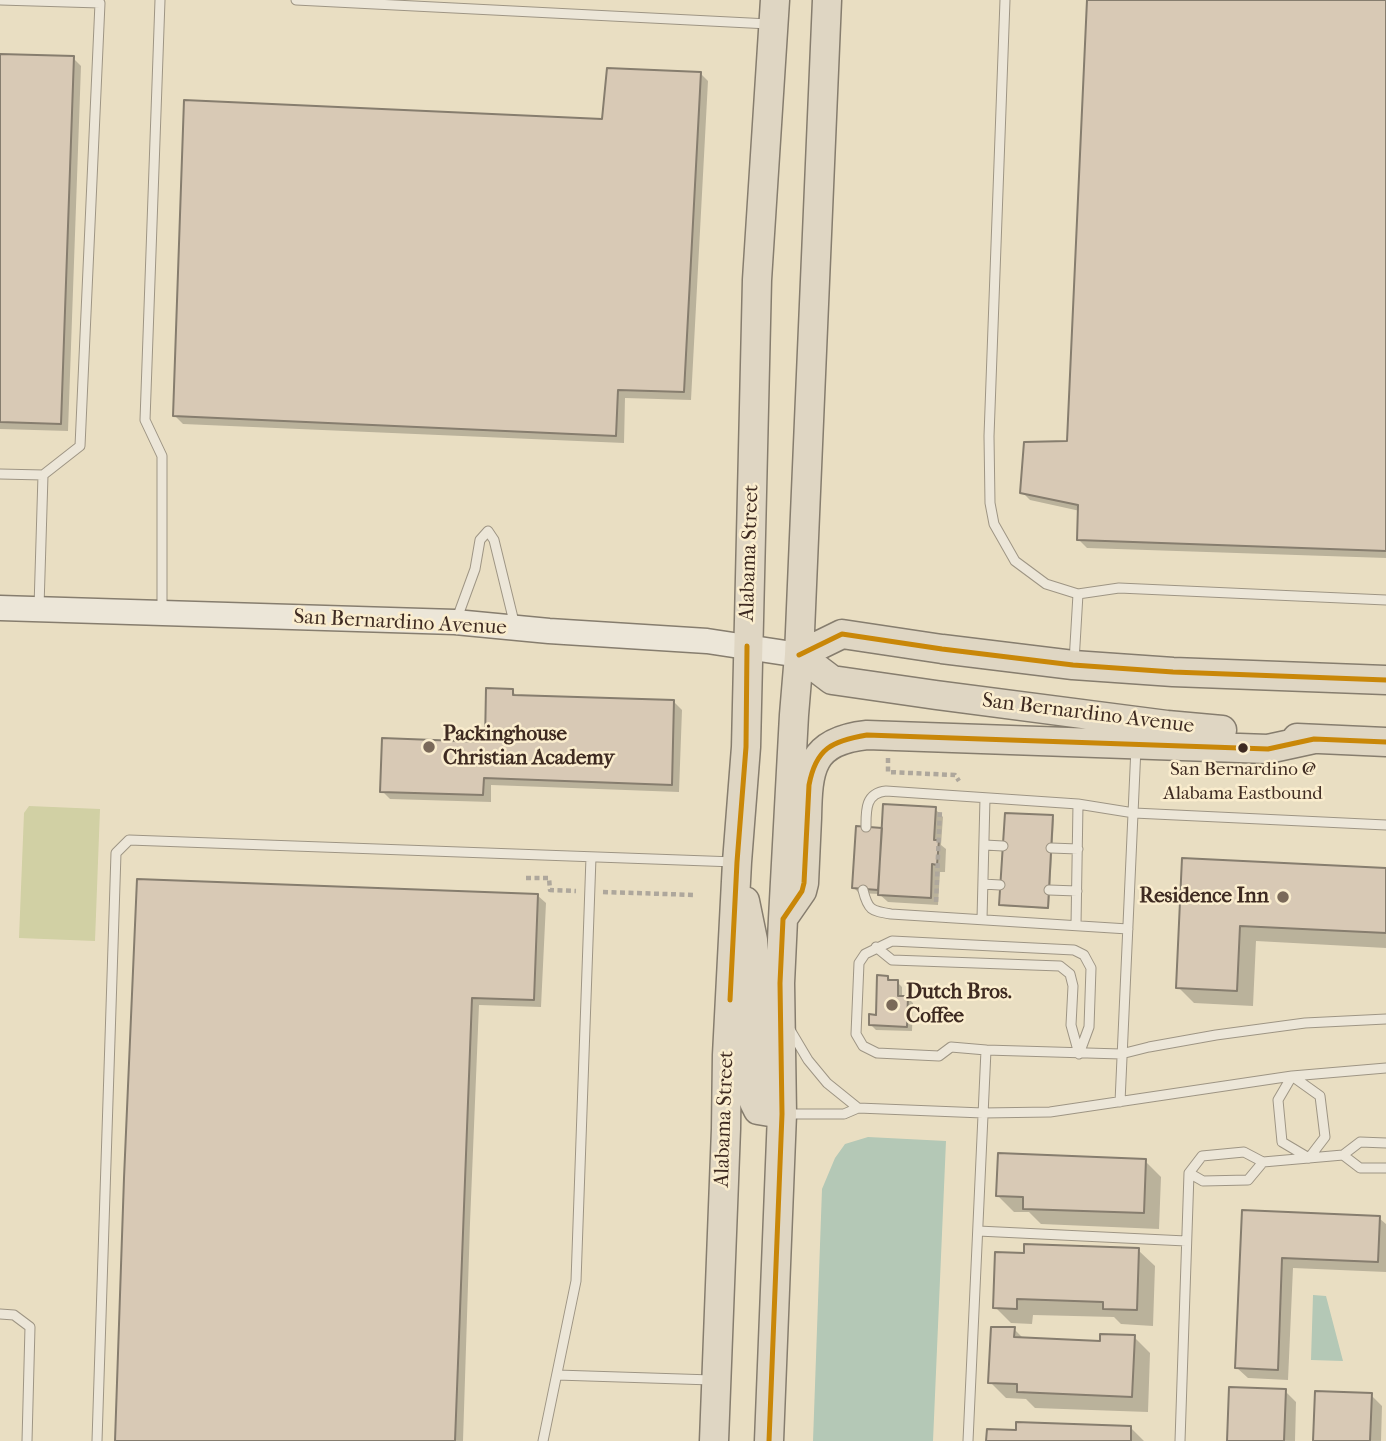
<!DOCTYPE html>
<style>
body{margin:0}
canvas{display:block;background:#e9dec2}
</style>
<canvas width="1386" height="1441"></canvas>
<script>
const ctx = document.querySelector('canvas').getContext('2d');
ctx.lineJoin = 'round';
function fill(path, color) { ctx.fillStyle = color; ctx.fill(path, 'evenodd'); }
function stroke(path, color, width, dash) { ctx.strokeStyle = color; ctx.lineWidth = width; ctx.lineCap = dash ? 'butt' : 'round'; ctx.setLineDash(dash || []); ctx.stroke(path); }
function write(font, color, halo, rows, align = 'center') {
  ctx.font = font + ' "IM FELL French Canon",serif'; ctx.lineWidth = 5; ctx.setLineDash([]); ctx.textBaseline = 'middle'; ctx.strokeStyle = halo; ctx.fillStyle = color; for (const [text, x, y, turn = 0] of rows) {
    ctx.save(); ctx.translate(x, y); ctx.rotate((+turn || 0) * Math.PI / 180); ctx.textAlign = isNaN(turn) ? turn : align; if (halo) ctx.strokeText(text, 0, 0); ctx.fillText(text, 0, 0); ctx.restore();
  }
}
const green = new Path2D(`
 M 29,806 L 100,809 L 95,941 L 19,938 L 24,813 Z`);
const water = new Path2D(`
 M 868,1137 L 946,1141 L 933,1441 L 813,1441 L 822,1189 L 835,1158 L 845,1144 Z
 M 1313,1295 L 1326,1296 L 1343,1361 L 1311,1360 Z`);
const shadow = new Path2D(`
 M 1088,0 L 1386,0 L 1386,558 L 1087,548 L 1079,540 L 1080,511 L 1030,500 L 1022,492 L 1069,443 Z
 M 0,55 L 73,58 L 81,66 L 68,431 L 0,429 Z
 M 700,73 L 708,81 L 691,400 L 625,398 L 624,443 L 183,424 L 175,416 L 604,121 Z
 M 512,691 L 518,697 L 674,702 L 682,710 L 679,792 L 491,785 L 491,802 L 390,799 L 382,791 L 487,743 Z
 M 935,809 L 943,817 L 941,845 L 946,849 L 945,872 L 940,872 L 938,905 L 888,902 L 879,894 L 859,893 L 854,888 L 881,829 Z
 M 1052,817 L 1054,819 L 1049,909 L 1003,906 L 1001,904 Z
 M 1184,860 L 1386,870 L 1386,948 L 1256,941 L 1253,1006 L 1194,1003 L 1178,987 Z
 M 537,895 L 546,903 L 541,1007 L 479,1005 L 470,1223 L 463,1441 L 116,1441 Z
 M 888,977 L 892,982 L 897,982 L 902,987 L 902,998 L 908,998 L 913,1003 L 912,1031 L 876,1030 L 871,1025 L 877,1016 Z
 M 1145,1161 L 1161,1177 L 1159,1229 L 1041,1224 L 1029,1212 L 1014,1212 L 998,1196 Z
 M 1243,1212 L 1379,1218 L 1386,1224 L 1386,1272 L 1293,1268 L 1288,1380 L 1248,1378 L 1237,1368 Z
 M 1138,1250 L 1155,1266 L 1153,1326 L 1121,1324 L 1114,1317 L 1033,1315 L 1032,1324 L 1011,1323 L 995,1307 L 1025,1254 Z
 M 1014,1329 L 1024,1339 L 1102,1342 L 1134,1337 L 1150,1353 L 1148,1412 L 1035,1408 L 1026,1399 L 1006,1398 L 990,1382 Z
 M 1285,1391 L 1296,1402 L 1295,1441 L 1229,1441 Z
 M 1371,1395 L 1382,1406 L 1381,1441 L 1315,1441 Z
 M 1131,1428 L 1144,1441 L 988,1441 L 1017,1432 Z`);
const building = new Path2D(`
 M 1087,0 L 1386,0 L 1386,551 L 1077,540 L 1078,505 L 1020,493 L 1024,442 L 1067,441 Z
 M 0,54 L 74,56 L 61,424 L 0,422 Z
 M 607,68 L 701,72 L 684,392 L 618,390 L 616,436 L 173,416 L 184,100 L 602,119 Z
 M 486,688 L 513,689 L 513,695 L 674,700 L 672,785 L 484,778 L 483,795 L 380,792 L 382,738 L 485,742 Z
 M 883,804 L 936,807 L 934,840 L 939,840 L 937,865 L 932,864 L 931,898 L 878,895 Z
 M 1005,813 L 1053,815 L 1048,908 L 999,905 Z
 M 856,826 L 882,828 L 878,890 L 852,888 Z
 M 1182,858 L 1386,868 L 1386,933 L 1240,926 L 1237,991 L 1176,988 Z
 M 137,879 L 538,894 L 534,1000 L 472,998 L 455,1441 L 115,1441 L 124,1178 Z
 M 877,975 L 888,976 L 888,980 L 898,980 L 898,996 L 908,996 L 907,1027 L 869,1025 L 869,1014 L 876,1015 Z
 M 998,1153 L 1146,1159 L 1144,1213 L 1023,1209 L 1023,1197 L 996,1196 Z
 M 1242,1210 L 1380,1216 L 1378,1262 L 1282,1258 L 1278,1370 L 1235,1368 Z
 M 1024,1244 L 1139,1248 L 1137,1310 L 1103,1309 L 1103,1302 L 1017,1299 L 1017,1309 L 993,1308 L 995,1252 L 1024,1253 Z
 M 991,1327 L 1015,1327 L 1014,1337 L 1100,1341 L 1100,1334 L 1135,1335 L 1132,1397 L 1017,1392 L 1017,1384 L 988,1383 Z
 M 1229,1387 L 1286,1389 L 1284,1441 L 1227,1441 Z
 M 1315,1391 L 1372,1393 L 1370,1441 L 1313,1441 Z
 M 1016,1422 L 1131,1426 L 1131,1441 L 986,1441 L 987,1429 L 1016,1430 Z`);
const path = new Path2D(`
 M 888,758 L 888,772 L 955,775 L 959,781
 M 526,878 L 549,878 L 550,890 L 576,891
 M 603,892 L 696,895
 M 936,902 L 940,809`);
const service = new Path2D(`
 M 0,0 L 100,3 L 80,446 L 43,475 L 39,607
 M 160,0 L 145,420 L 162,456 L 162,610
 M 296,0 L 769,24
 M 1005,0 L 989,436 L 990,503 L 994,524 L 1015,561 L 1046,584 L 1078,594 L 1119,588 L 1386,600
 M 0,474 L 43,475
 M 456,621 L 475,569 L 480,540 L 488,531 L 494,540 L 515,626
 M 1074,662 L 1078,594
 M 866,827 C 866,811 865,793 886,791 L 1078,804 L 1134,813 L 1386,825
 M 985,845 L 1003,846
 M 1051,848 L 1078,849
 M 983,884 L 1000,885
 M 863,890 C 868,910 871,911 891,914 L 1128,929
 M 1049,890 L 1077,891
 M 982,919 L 985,798
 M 1076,925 L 1078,804
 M 876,947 L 892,960 L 1060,966 L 1070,974 L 1073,986 L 1071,1025 L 1079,1054
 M 789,1028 L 808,1060 L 827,1083 L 858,1108
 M 986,1050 L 951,1047 L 939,1056 L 877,1053 L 863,1046 L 856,1034 L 859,963 L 865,954 L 892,941 L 1074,950 L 1084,955 L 1091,968 L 1089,1027 L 1079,1054
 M 1292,1076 L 1320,1096 L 1325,1137 L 1309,1158 L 1282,1142 L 1278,1100 Z
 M 1120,1102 L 1136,747
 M 787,1114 L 844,1114 L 858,1108 L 983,1113 L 1050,1112 L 1292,1076 L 1386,1068
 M 1386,1143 L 1360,1142 L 1343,1155 L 1360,1168 L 1386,1168
 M 1244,1152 L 1263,1162 L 1248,1180 L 1203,1181 L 1189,1173 L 1202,1156 Z
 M 1263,1162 L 1343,1155
 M 978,1231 L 1186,1241
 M 0,1314 L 14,1315 L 30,1327 L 27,1441
 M 557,1375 L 712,1380
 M 97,1441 L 116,853 L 129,840 L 735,862
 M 543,1441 L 576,1281 L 591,857
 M 968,1441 L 986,1050 L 1121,1054 L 1149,1047 L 1216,1035 L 1305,1023 L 1386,1019
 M 1180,1441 L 1189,1173`);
const secondary = new Path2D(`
 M 0,608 L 455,622 L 549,631 L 707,641 L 799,655`);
const primary = new Path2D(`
 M 799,655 L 832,680 L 936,695 L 1167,725 L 1222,730
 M 799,655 L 842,634 L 942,649 L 1073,665 L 1173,672 L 1386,680
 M 1297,738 L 1386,742
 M 745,901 L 753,940 L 755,980 L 754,1102 L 758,1110 L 782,1114
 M 784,917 L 802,891 L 804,883 C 805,862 806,840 807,818 C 808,769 810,741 867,735 L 1268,749 L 1314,739
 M 714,1441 L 726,1129 L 727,1055 L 737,862 L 746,747 L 757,280 L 775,0
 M 769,1441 L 782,1114 L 780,983 L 783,919 L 794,715 L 799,655 L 827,0`);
const bus1 = new Path2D(`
 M 799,655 L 842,634 L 942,649 L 1073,665 L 1173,672 L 1386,680
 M 730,1000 L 737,862 L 746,747 L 747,646
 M 769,1441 L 782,1114 L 780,983 L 783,919 L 802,891 L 804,883 L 809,785 C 816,748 832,741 867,735 L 1268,749 L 1314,739 L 1386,742`);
const markers = [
 [429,747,7,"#7a6959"],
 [1243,748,6,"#3e2a21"],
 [1283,897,7,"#7a6959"],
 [892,1005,7,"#7a6959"]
];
const busNames = [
 ["San Bernardino @",1243,770],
 ["Alabama Eastbound",1243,794]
];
const streetNames = [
 ["Alabama Street",750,553,-88],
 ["San Bernardino Avenue",400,623,3],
 ["San Bernardino Avenue",1088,714,7],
 ["Alabama Street",725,1119,-88]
];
const poiNames = [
 ["Packinghouse",443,735],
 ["Christian Academy",443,759],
 ["Residence Inn",1269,897,"right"],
 ["Dutch Bros.",906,993],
 ["Coffee",906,1017]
];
fill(green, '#d1d0a4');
fill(water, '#b4c8b6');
fill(shadow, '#0003');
fill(building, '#d8c9b5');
stroke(building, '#867d6e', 2);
stroke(service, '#9e9584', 11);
stroke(secondary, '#867d6e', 27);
stroke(primary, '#867d6e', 31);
stroke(path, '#aea79c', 4.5, [5, 3.5]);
stroke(service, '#ece6d8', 9);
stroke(secondary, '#ece6d8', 24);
stroke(primary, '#dfd6c3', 28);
stroke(bus1, '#c98708', 5);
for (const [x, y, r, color] of markers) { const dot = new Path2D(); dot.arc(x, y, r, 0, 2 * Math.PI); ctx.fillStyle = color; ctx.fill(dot); stroke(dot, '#faedce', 2.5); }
write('19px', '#3e2a21', '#faedce', busNames);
write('21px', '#3e2a21', '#faedce', streetNames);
write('bold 21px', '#3e2a21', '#faedce', poiNames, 'left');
</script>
